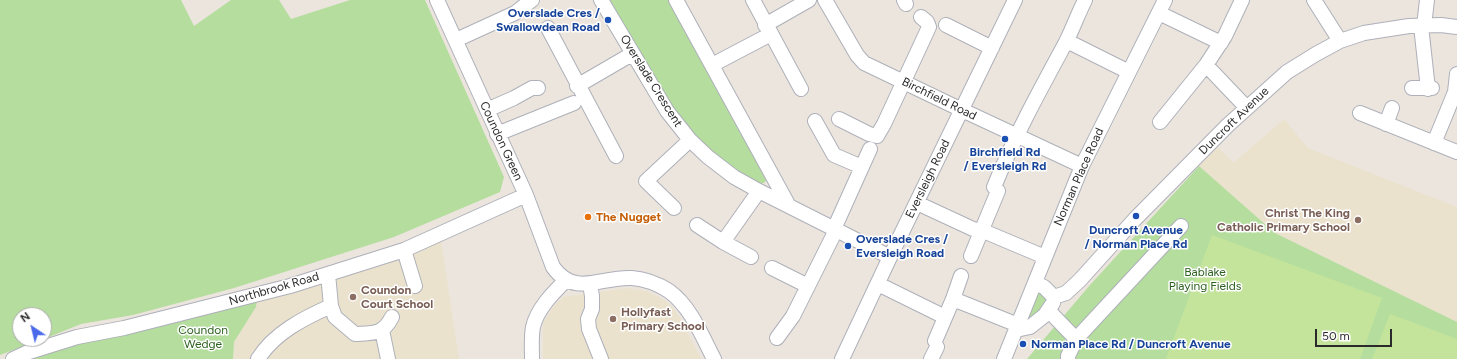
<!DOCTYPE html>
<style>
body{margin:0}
#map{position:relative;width:1457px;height:359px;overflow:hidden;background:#ebe5dd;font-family:Figtree,sans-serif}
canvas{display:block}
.north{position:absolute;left:12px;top:307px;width:40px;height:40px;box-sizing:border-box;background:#fff;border:1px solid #aaa;border-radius:50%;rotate:325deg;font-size:11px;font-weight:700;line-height:16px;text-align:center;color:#2a2a2a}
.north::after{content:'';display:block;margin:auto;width:14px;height:18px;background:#4a69eb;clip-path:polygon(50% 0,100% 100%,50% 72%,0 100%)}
.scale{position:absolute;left:1315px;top:329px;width:77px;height:18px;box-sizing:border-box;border:2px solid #2a2a2a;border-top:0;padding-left:5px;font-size:12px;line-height:14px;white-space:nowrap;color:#2a2a2a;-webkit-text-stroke:3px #fff;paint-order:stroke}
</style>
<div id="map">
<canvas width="1457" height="359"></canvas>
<div class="north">N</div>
<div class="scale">50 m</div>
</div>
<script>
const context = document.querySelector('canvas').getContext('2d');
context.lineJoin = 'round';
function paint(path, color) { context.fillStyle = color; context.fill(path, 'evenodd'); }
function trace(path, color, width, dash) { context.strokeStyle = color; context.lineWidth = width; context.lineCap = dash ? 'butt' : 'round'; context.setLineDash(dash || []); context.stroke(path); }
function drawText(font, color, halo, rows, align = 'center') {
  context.font = font + ' Figtree,sans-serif'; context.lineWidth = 3; context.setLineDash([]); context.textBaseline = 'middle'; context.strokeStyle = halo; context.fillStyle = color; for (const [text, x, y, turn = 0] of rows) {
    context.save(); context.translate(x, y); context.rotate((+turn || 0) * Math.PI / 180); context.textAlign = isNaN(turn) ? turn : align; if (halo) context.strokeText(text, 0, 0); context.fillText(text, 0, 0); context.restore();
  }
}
paint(new Path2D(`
 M1284 119 1308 148 1457 207V322L1275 233 1199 166 1218 147 1233 163Z
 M440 234 459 359H233L234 342 256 307 257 300Z
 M628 288 647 291 666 301 678 314 701 359H543V324L552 308 563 297Z`), '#ebe2ce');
paint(new Path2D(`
 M0 0H181L194 26 231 0H279L291 19 350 0H425L504 177 500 192 394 237 234 288 133 315 81 324 44 339V315H20V339H43L0 355Z
 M608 0H670L768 178 764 183 759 184 718 157 680 120Z
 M1199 166 1275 233 1457 322V359H1027L1090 285Z
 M1038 292C1044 294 1048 297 1047 304L1028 321 1027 320Z
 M257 300 256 307 234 342 233 359H29L78 343Z`), '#b4dd9e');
paint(new Path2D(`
 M1212 235 1382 298 1360 359H1166Z
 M1390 314 1457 339V359H1372Z`), '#c5e49b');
const minor = new Path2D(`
 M437 0 526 195 553 267C575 298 602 276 632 278 645 279 658 284 669 291 691 307 702 336 714 359
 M601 0 667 111 690 140 708 157 734 177 759 191 890 257
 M676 0 789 206
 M753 0 801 89
 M825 0 857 55 864 63 962 110 1082 166
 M904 0 906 4
 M1314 0 1340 41
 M1159 13 1221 43
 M765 25 809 0
 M946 25 992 48
 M1421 26 1428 89
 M1424 26 1427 0
 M548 28 616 156
 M456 40 515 13 532 0
 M1067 41 1129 72
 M712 65 771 34
 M1206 65 1225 36 1242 0
 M577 86 632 54
 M1412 88H1432
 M487 110 514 98 532 88H538
 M1360 113 1457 152
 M839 119 869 134 877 136 884 124 929 27 927 22 921 17
 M815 121 834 155 862 167
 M1160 122 1206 65 1246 107
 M1386 124 1392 108
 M497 134 574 103
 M1434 143 1455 92 1457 74
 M994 187C1014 137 1040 90 1066 42 1073 28 1078 14 1085 0
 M917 203 973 229 988 233 1045 257
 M674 208 646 181 690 140
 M697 225 723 242 759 191
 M834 229 870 149
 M723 242 751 257
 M404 250 415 286
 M971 256 998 191
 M772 268 808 286
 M328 274 331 306 335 317 355 334C373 333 383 335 392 317
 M1035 283 1044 287 1054 297
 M590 284 592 296V309L588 319 589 329 601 359
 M878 284 945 317
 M1054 297 1066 293 1080 280 1135 219 1228 125 1287 72 1316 54 1340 41 1364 33 1409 26 1441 25 1457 27
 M953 299 1018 325
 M1048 310 1076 339 1181 226
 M382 330 388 359
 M1016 330 1030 327 1045 315 1053 303
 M777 338 793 316 836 230
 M935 341 953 299 961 276
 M13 359 26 353 77 337 124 328 290 286 404 250 526 195
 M258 359C274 333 304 318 331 306
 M532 359C532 348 531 337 533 327 537 309 553 293 566 280
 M842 359 890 257 1015 0
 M931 359 937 347
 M1004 359 1082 166 1165 0
 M1068 359V356L1076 339`);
trace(minor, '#aeb0ba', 16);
trace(minor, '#fff', 14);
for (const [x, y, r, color] of [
 [608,20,4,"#1a4fb4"],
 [1005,139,4,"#1a4fb4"],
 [1136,216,4,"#1a4fb4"],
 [588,217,4,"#e8710a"],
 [1358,220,4,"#8d6e63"],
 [848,246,4,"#1a4fb4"],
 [353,297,4,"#8d6e63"],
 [613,319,4,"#8d6e63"],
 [1023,344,4,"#1a4fb4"]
]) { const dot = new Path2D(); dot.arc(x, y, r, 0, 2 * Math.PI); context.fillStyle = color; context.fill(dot); trace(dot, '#fff', 1.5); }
drawText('bold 12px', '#164399', '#fff', [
 ["Overslade Cres /",600,13,"right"],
 ["Swallowdean Road",600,27,"right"],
 ["Birchfield Rd",1005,152],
 ["/ Eversleigh Rd",1005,166],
 ["Duncroft Avenue",1136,230],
 ["/ Norman Place Rd",1136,244],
 ["Overslade Cres /",856,239,"left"],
 ["Eversleigh Road",856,253,"left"],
 ["Norman Place Rd / Duncroft Avenue",1031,344,"left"]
]);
drawText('12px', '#2a2a2a', '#fff', [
 ["Overslade Crescent",651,81,58],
 ["Birchfield Road",939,99,26],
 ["Duncroft Avenue",1234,121,-44],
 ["Coundon Green",501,141,65],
 ["Norman Place Road",1079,177,-66],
 ["Eversleigh Road",928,179,-64],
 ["Northbrook Road",274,289,-16]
]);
drawText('bold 12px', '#785e54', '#fff', [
 ["Christ The King",1350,213,"right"],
 ["Catholic Primary School",1350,227,"right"],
 ["Coundon",361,290],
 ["Court School",361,304],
 ["Hollyfast",621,312],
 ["Primary School",621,326]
], 'left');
drawText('bold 12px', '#c56008', '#fff', [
 ["The Nugget",596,217]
], 'left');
drawText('12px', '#2e6220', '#fff', [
 ["Bablake",1205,272],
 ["Playing Fields",1205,286],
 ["Coundon",203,330],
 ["Wedge",203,344]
]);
</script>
